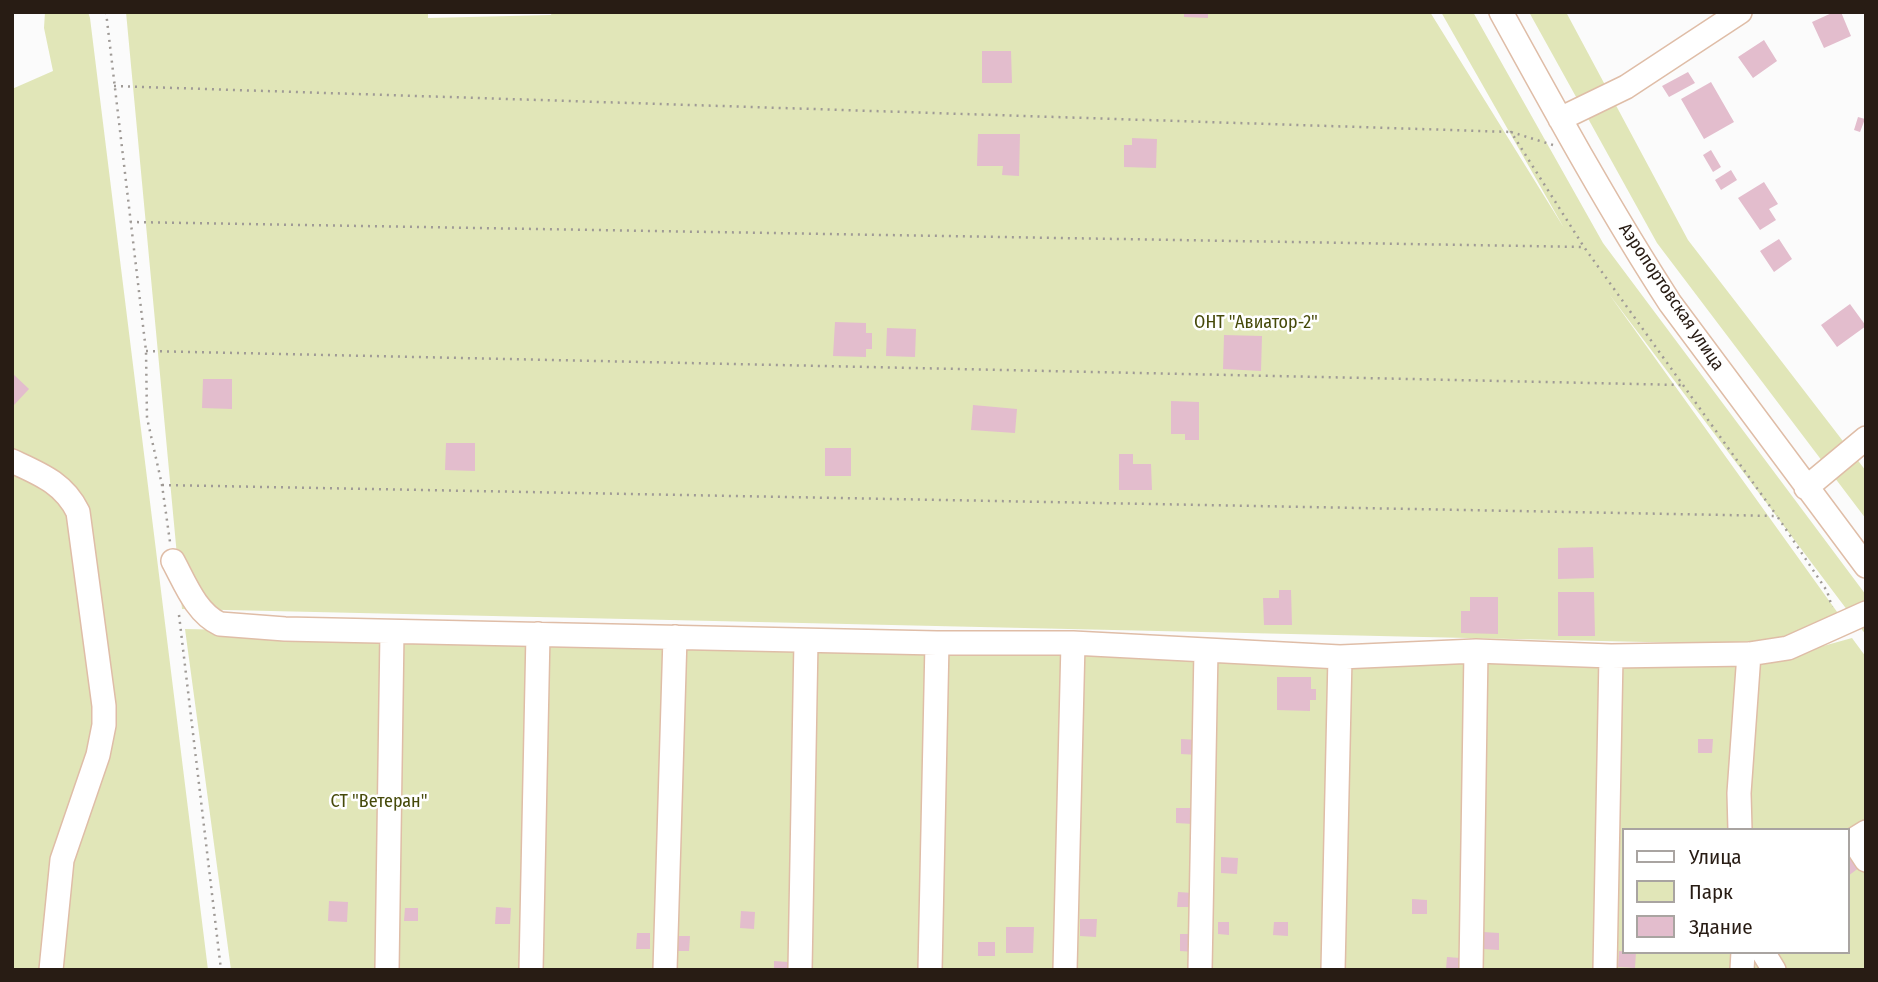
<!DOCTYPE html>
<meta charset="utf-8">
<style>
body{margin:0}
#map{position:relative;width:1878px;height:982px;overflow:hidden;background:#fbfbfb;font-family:"Fira Sans Condensed",sans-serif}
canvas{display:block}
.frame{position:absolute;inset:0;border:14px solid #281c14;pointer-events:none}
.legend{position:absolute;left:1622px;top:828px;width:228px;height:126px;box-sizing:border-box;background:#fff;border:2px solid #a9a4a1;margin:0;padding:9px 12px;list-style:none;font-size:21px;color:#281c14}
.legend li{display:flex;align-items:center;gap:14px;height:35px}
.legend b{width:35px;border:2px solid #a9a4a1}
</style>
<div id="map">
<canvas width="1878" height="982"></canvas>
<div class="frame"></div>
<ul class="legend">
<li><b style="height:9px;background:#fff"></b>Улица</li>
<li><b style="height:19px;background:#e1e6b8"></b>Парк</li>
<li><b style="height:19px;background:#e3bdcd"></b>Здание</li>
</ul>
</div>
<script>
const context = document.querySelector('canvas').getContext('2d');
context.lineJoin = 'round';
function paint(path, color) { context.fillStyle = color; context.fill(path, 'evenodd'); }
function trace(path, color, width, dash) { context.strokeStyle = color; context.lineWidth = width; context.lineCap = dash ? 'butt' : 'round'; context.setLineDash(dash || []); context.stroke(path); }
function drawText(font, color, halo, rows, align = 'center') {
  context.font = font + ' "Fira Sans Condensed",sans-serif'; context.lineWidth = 5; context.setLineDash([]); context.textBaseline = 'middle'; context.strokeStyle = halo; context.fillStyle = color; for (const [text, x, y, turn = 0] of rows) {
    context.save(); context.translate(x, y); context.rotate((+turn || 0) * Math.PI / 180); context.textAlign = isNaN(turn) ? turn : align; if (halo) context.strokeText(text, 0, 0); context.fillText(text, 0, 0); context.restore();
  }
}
paint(new Path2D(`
 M45 12H88L90 18 208 970H12V89L53 71 44 28Z
 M126 12H428V18L551 15 552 12H1430L1564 228 1441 12H1473L1603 243 1866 595V635L1609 294 1840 616 1783 641 1734 644 182 609Z
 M1529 12H1566L1688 240 1866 471V519L1657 243Z
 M185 629 1762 663 1852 638 1866 657V970H231ZM1624 830H1848V952H1624Z`), '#e1e6b8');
paint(new Path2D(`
 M1184 12H1208V18L1184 17Z
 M1834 12H1841L1851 36 1824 48 1812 22Z
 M1764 40 1777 61 1753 78 1738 57Z
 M982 51H1011L1012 83H982Z
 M1688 72 1695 83 1669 97 1662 86Z
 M1711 82 1734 122 1704 139 1681 99Z
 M1858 117 1865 119 1860 132 1854 130Z
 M978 134H1020L1019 176 1002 175 1003 166H977Z
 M1132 138 1157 139 1156 168 1124 167V145H1132Z
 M1711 150 1721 167 1713 172 1703 155Z
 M1731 170 1737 180 1721 190 1715 180Z
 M1764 182 1778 204 1769 209 1776 220 1760 230 1738 198Z
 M1779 239 1792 259 1774 272 1760 251Z
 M1850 304 1866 326 1837 347 1821 325Z
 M835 322 866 323V333H872V349H866V357L833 356Z
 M887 328 916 329 915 357 886 356Z
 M1224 335 1262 336 1261 371 1223 369Z
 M12 373 29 389 14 405 12 403Z
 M203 379H232V409L202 408Z
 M1171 401 1199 402V440H1185V434H1171Z
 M973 405 1017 409 1015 433 971 430Z
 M446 443H475V471L445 470Z
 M825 448H851V476H825Z
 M1119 454H1133V464H1151L1152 490H1119Z
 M1593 547 1594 578 1558 579V548Z
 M1279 590H1291L1292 625H1264L1263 598H1279Z
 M1558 592H1594L1595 636H1558Z
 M1470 597H1498V634L1461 633V611H1470Z
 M1277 677H1311V689H1316V700H1310V711L1277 710Z
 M1181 739 1199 740V755L1181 754Z
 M1698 739H1713L1712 753H1698Z
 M1176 808H1193V824L1176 823Z
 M1848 851 1860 867 1848 876Z
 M1221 857 1238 858 1237 874 1221 873Z
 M1178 892 1193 893V907H1177Z
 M1412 899 1427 900V914H1412Z
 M329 901 348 902 347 922 328 921Z
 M496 907 511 908 510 924H495Z
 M405 908H418V921H404Z
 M741 911 755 912 754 929 740 928Z
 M1080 919H1097L1096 937 1080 936Z
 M1218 922H1229V935L1218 934Z
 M1274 922H1288V936L1273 935Z
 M1006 927H1034L1033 953H1006Z
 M1483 932 1499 933V950L1483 949Z
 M637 933H650V949H636Z
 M1180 934H1195V952L1180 951Z
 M676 936H690L689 951H676Z
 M978 942H995V956H978Z
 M1619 951 1636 952 1635 968 1618 967Z
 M1447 957 1460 958V970L1446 969Z
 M774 961 788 962V970H774Z`), '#e3bdcd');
const minor = new Path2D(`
 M1501 12C1555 110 1609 209 1670 303L1866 566
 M1560 119 1626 87 1740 12
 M12 461C40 474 64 483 78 512L104 706V725L98 755 62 860 51 970
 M1806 488 1866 438
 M173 561C185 583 196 613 220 624L285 629 937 643H1073L1340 657 1476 651 1611 656 1749 654 1788 648 1866 613
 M1740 830 1739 793 1749 654
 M1866 832 1853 840 1866 860
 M1763 952 1774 970
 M387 970 392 632
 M531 970 538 634
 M665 970 675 637
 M800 970 806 641
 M930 970 937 643
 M1065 970 1073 643
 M1200 970 1206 650
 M1333 970 1340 657
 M1471 970 1476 651
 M1605 970 1611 656
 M1742 970 1743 952`);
trace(minor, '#dfbda7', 26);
trace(new Path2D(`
 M106 12 146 351 147 418 162 485 170 542
 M114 86 1511 132
 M1553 145 1511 132 1584 247 1777 516
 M130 222 1584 247
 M146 351 1681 385
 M162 485 1777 516 1827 591 1832 607
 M179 615 221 970`), '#9f9a96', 2.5, [2, 5]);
trace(minor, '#fff', 23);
drawText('18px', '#281c14', '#fff', [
 ["Аэропортовская улица",1671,297,56]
]);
drawText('18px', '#464a0a', '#fff', [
 ["ОНТ \"Авиатор-2\"",1256,323],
 ["СТ \"Ветеран\"",379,802]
]);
</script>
